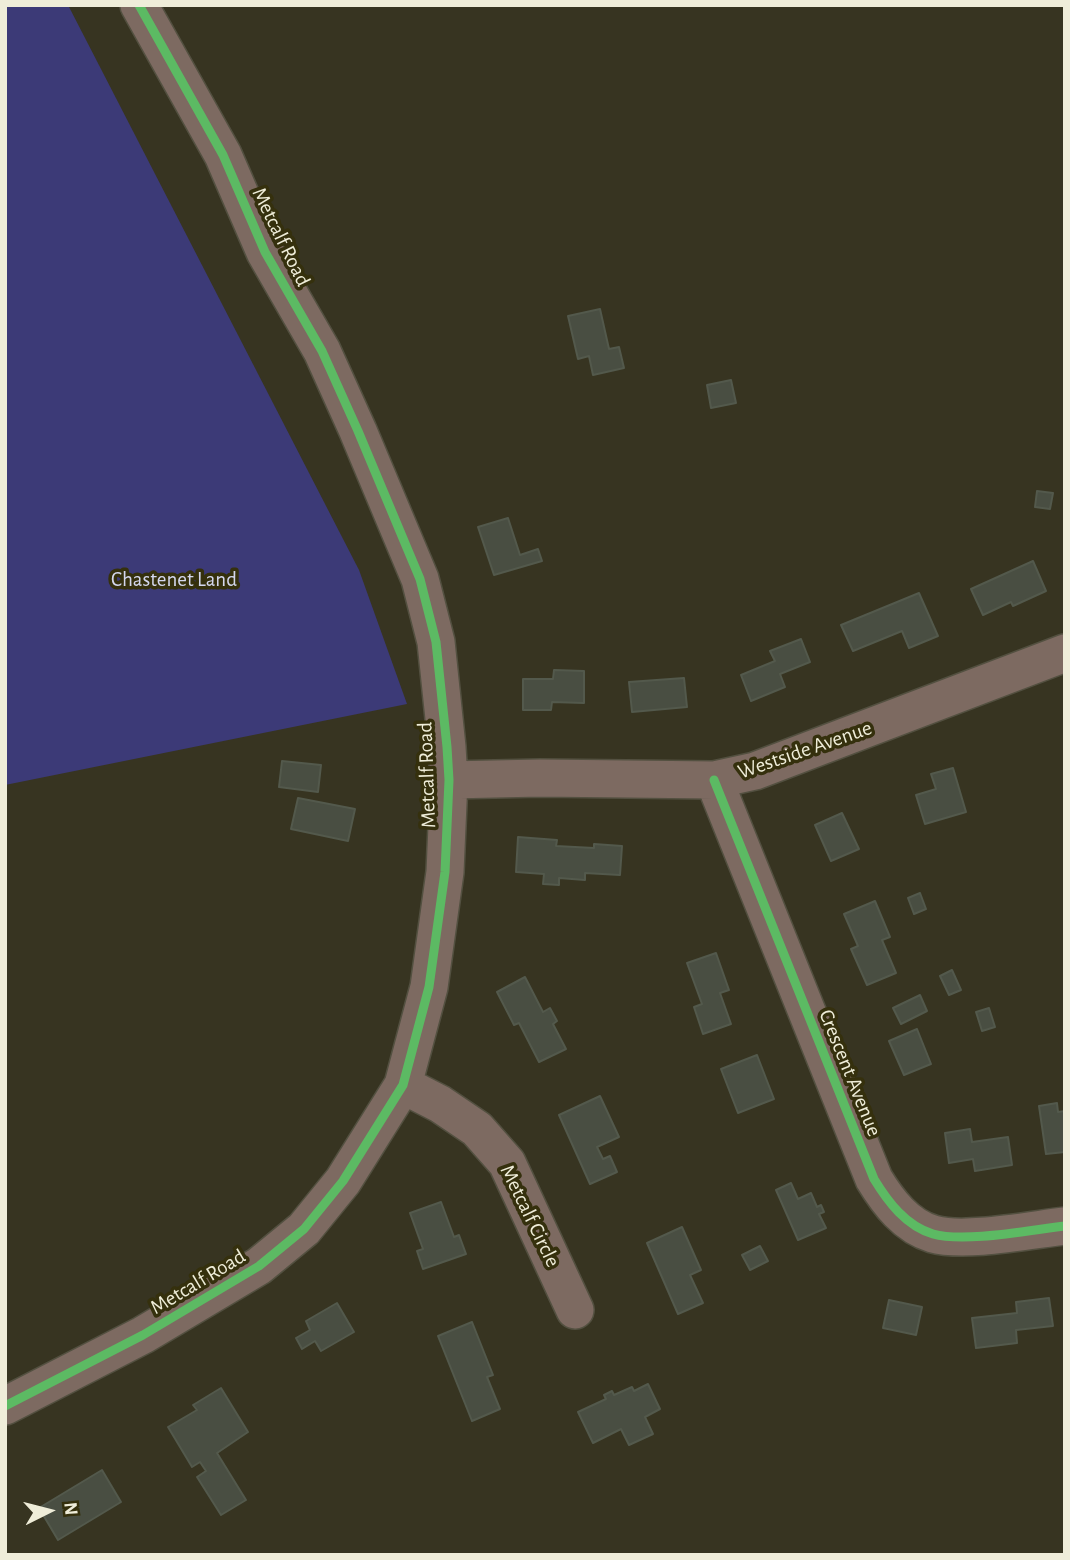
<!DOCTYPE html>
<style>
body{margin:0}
#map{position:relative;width:1070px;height:1560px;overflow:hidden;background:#373421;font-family:"Alegreya Sans",sans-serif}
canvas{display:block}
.frame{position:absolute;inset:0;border:7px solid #efedd9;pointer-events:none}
.north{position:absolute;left:14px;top:1476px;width:70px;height:70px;-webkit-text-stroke:5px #35300d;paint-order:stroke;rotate:84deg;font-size:19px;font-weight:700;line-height:28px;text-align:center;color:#efedd9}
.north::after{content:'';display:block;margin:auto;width:24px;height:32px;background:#efedd9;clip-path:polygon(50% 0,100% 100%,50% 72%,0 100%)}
</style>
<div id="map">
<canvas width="1070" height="1560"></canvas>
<div class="frame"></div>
<div class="north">N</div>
</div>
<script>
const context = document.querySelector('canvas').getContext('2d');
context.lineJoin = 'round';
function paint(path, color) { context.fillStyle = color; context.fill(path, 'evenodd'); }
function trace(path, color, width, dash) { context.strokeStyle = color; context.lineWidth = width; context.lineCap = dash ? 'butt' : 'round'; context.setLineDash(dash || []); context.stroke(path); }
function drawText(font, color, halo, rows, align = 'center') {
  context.font = font + ' "Alegreya Sans",sans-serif'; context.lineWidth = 7; context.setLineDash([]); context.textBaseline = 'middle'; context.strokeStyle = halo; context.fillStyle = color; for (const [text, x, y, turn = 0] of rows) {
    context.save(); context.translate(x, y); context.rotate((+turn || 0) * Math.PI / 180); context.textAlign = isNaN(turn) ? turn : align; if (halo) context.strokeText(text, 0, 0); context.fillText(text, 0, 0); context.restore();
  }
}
paint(new Path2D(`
 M5 5H68L359 570 407 704 5 785Z`), '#3c3a77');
const building = new Path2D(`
 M600 309 609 349 619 347 624 368 593 375 589 356 578 359 568 316Z
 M731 380 736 403 711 408 707 385Z
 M1037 491 1053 493 1050 509 1035 507Z
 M508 518 520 555 538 549 542 561 494 575 478 527Z
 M1033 561 1046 591 1013 606 1011 602 983 615 971 589Z
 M919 593 938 636 909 648 902 631 853 651 841 625Z
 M801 639 810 662 780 674 785 687 751 701 741 675 775 661 770 651Z
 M554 670 584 671V703L552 702 551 710H523V679H553Z
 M684 678 687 707 632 712 629 682Z
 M282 761 321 765 318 792 279 787Z
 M953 768 966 812 925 824 916 795 936 789 931 774Z
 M298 798 355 809 348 841 291 829Z
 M842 813 859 849 831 861 815 825Z
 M518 837 557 840 556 846 594 848V844L622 846 620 875 585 873V880L559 878V885L543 884 544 874 516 872Z
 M920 893 926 909 914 914 908 898Z
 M875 901 890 937 882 940 896 973 867 985 851 949 858 946 844 914Z
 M716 953 729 990 720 993 731 1024 703 1034 694 1007 702 1004 687 963Z
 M952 970 961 990 949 995 940 976Z
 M525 977 543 1012 550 1008 557 1021 553 1024 566 1049 539 1062 519 1023 514 1025 497 992Z
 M920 995 927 1011 901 1024 893 1008Z
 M989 1008 995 1027 982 1031 976 1012Z
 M917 1029 931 1064 904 1075 889 1041Z
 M757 1055 774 1099 738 1113 721 1069Z
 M600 1096 619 1137 597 1147 603 1159 610 1156 617 1172 590 1184 559 1115Z
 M1057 1103 1058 1112 1065 1111V1152L1046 1154 1039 1106Z
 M970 1129 972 1142 1008 1137 1012 1165 975 1171 973 1159 949 1163 945 1133Z
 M791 1183 798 1199 811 1193 817 1207 821 1205 824 1212 819 1214 826 1228 798 1240 776 1190Z
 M441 1202 454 1237 459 1235 466 1254 423 1269 417 1251 423 1249 410 1213Z
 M682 1227 701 1270 690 1275 703 1303 678 1314 647 1243Z
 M760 1246 768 1261 750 1270 742 1255Z
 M1049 1298 1053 1326 1016 1330 1017 1343 976 1348 972 1318 1017 1313 1016 1302Z
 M889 1300 922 1307 916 1335 883 1328Z
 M337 1303 354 1332 321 1351 315 1341 302 1349 296 1338 310 1330 306 1321Z
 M472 1322 493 1375 487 1377 500 1409 472 1421 438 1336Z
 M648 1384 660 1409 645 1417 653 1434 629 1445 621 1429 593 1443 578 1412 606 1399 604 1395 612 1391 614 1395 632 1387 634 1391Z
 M221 1388 248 1432 217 1453 246 1500 221 1515 197 1477 206 1471 200 1462 192 1467 168 1427 197 1410 193 1405Z
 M102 1470 121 1502 58 1540 39 1508Z`);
paint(building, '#494e42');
trace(building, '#53594c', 2);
const minor = new Path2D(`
 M449 780 540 778 714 780 755 771 1065 653
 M714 780 874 1179C888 1202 906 1226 933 1234 965 1243 1030 1230 1065 1226
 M403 1085 440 1104 477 1129 507 1163 575 1310
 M5 1406 143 1335 259 1266 304 1229 343 1181 403 1085 429 987 445 872 449 780 447 747 436 642 420 579 358 431 322 351 265 252 223 155 139 5`);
trace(minor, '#535040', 40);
trace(minor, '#7d6a61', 37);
trace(new Path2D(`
 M714 780 874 1179C888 1202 906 1226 933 1234 965 1243 1030 1230 1065 1226
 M5 1406 143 1335 259 1266 304 1229 343 1181 403 1085 429 987 445 872 449 780 447 747 436 642 420 579 358 431 322 351 265 252 223 155 139 5`), '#5cba63', 9);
drawText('21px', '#efedd9', '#35300d', [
 ["Metcalf Road",281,237,64],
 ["Westside Avenue",805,750,-19],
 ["Metcalf Road",427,775,-92],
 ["Crescent Avenue",850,1073,68],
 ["Metcalf Circle",530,1216,64],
 ["Metcalf Road",198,1282,-31]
]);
drawText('21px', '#d4d7ee', '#35300d', [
 ["Chastenet Land",174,580]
]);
</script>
